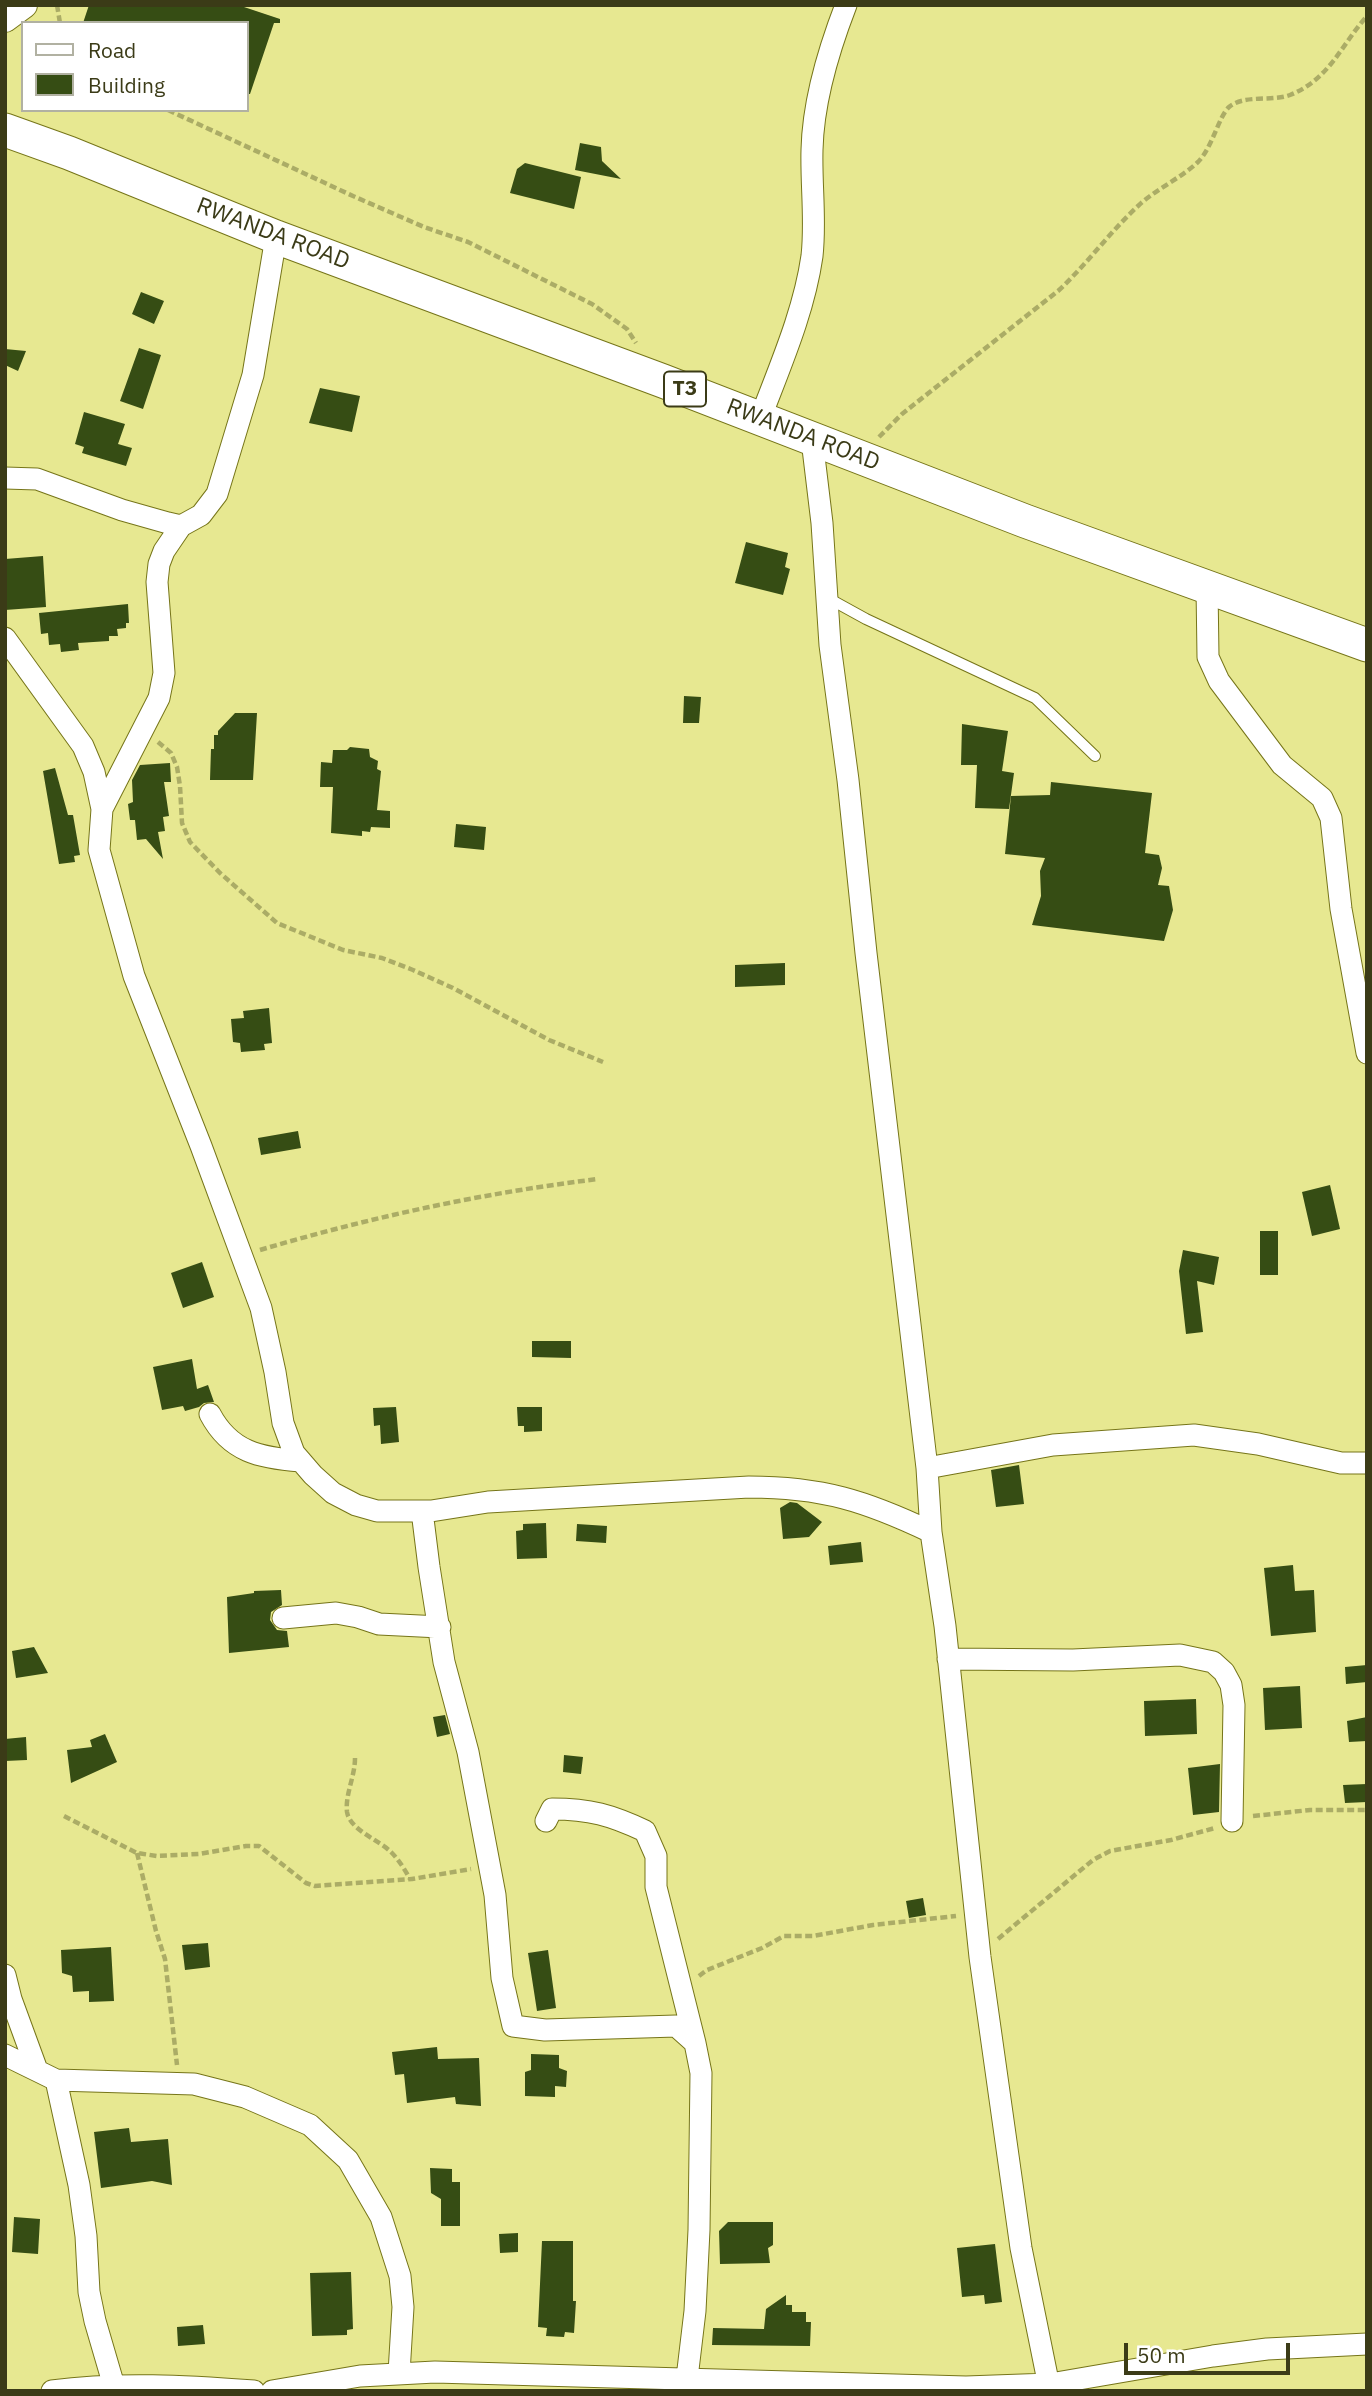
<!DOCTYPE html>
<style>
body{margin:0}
#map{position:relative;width:1372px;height:2396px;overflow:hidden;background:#e7e891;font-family:"IBM Plex Sans",sans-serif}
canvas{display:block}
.frame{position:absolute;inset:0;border:7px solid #3b3b17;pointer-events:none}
.legend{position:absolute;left:21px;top:21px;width:228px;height:91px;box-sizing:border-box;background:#fff;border:2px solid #b1b1a2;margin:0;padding:9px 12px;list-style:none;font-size:21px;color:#3b3b17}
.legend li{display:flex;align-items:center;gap:14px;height:35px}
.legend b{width:35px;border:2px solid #b1b1a2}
.scale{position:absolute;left:1124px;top:2343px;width:166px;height:32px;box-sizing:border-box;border:4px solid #3b3b17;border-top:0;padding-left:9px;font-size:21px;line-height:24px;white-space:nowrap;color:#3b3b17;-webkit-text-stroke:5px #fff;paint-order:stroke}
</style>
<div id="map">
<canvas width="1372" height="2396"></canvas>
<div class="frame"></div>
<ul class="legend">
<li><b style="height:9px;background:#fff"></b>Road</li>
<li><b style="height:19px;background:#364d14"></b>Building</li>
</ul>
<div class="scale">50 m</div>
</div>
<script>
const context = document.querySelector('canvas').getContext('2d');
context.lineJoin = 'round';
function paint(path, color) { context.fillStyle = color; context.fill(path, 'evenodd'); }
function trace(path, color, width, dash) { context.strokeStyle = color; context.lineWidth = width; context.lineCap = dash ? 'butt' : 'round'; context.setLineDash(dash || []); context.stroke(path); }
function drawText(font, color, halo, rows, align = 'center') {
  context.font = font + ' "IBM Plex Sans",sans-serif'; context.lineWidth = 7; context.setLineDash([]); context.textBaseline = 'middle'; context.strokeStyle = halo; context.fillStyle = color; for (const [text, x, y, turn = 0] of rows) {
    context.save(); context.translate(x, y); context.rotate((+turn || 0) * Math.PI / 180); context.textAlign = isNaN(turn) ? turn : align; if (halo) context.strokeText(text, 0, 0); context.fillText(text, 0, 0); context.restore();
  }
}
paint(new Path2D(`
 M89 5H238L280 19V23H274L250 94H247V23H83Z
 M580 143 601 147 602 161 621 179 575 170Z
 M525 163 581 177 574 209 510 193 517 169Z
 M141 292 164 301 154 324 132 314Z
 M139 348 161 355 143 409 120 401Z
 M5 349 26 351 18 371 5 365Z
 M320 388 360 396 352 432 309 423Z
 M84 412 125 424 118 444 132 448 126 466 82 453 84 447 75 444Z
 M746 542 788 553 785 567 790 569 783 595 735 583Z
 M43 556 46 607 5 610V559Z
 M128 604 129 623H126V628L117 629 118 636H109V641L78 643 79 650 61 652 60 644 49 645 48 633 41 634 39 613Z
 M684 696 701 697 699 723H683Z
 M235 713H257L253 780H210L211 749H214V735H218V731Z
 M962 724 1008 731 1002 771 1014 773 1009 809 975 808 977 765H961Z
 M350 747 369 749 370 757 378 761 377 769 381 771 377 810 390 811V828L371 827 370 832 362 831V836L331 833 333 787H320L321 762 332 763 333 750H347Z
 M170 763 171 782H164L169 816 163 817 165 831 158 832 163 859 146 839 137 840 135 820H130L128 804 133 802 132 780 140 765Z
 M55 768 68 815H73L80 855 74 856 75 862 59 864 43 771Z
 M1051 782 1152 793 1145 853 1159 855 1162 868 1158 885 1169 886 1173 910 1164 941 1032 925 1041 896 1040 871 1045 858 1005 854 1011 796 1050 795Z
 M456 824 486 827 484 850 454 847Z
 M785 963V985L735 987V965Z
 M269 1008 272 1043 264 1044 265 1050 241 1052 240 1043 233 1042 231 1019 244 1018 243 1011Z
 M298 1131 301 1148 261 1155 258 1138Z
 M1330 1185 1340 1229 1312 1236 1302 1192Z
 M1260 1231H1278V1275H1260Z
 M1183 1250 1219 1257 1214 1285 1197 1281 1203 1332 1186 1334 1179 1271Z
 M202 1262 214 1297 183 1308 171 1273Z
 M532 1341H571V1358L532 1357Z
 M192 1359 197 1389 208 1385 214 1402 204 1403 199 1407 185 1411 183 1406 162 1410 153 1367Z
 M396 1407 399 1442 381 1444 380 1425 374 1426 373 1408Z
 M517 1407H542V1431L524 1432V1426H518Z
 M1019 1465 1024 1504 996 1507 991 1470Z
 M790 1502 797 1503 822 1522 809 1537 783 1539 780 1508Z
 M546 1523 547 1558 517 1559 516 1531 523 1530V1524Z
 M577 1524 607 1526 606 1543 576 1541Z
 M861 1542 863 1562 830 1565 828 1546Z
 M1293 1565 1295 1591 1314 1590 1316 1632 1271 1636 1264 1568Z
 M281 1590 282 1605 271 1612 270 1620 277 1630 287 1631 289 1647 229 1653 227 1597 254 1593V1591Z
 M34 1647 48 1673 16 1678 12 1651Z
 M1367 1665V1682L1346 1684 1345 1667Z
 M1300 1686 1302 1728 1265 1730 1263 1688Z
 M1196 1699 1197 1734 1145 1736 1144 1701Z
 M445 1715 450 1734 437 1737 433 1717Z
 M1367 1717V1741L1349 1742 1347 1721Z
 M105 1734 117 1762 71 1783 67 1750 92 1747 90 1740Z
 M26 1737 27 1760 5 1761V1739Z
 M564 1755 583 1757 581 1774 563 1772Z
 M1220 1764 1219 1812 1193 1815 1188 1768Z
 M1367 1784V1802L1345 1803 1343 1785Z
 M923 1898 926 1915 909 1918 906 1901Z
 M208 1943 210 1967 185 1970 182 1945Z
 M111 1947 114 2001 89 2002V1991L73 1992 72 1976 62 1973 61 1950Z
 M548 1950 556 2008 537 2011 528 1953Z
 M437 2047 438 2059 479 2058 481 2106 456 2104 455 2097 407 2103 404 2074 395 2075 392 2052Z
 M531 2054 559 2055V2068L567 2071 566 2087 555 2086V2097L525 2096V2072L531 2070Z
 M129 2128 131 2142 168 2139 172 2185 152 2181 101 2188 94 2132Z
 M430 2168 452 2169V2182H460V2226H441V2199L431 2193Z
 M14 2217 40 2219 38 2254 12 2252Z
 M728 2222H773V2245L768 2248 770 2263 720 2264 719 2231Z
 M518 2233V2252L500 2253 499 2234Z
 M542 2241H573V2301H576L574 2333 565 2332 564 2337 546 2336 547 2328 538 2327Z
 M995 2244 1002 2302 985 2304 984 2295 962 2297 957 2248Z
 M351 2272 353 2329 347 2330V2335L312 2336 310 2273Z
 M786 2295V2305H792V2312H806V2322H811L810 2346 712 2345 713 2328 764 2329 766 2309Z
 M203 2325 205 2344 178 2346 177 2327Z`), '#364d14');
const service = new Path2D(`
 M826 597 866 619 1035 698 1095 756`);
const minor = new Path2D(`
 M760 419C780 366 804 312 812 256 816 221 811 185 812 150 813 102 829 49 846 5
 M812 440 822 523 830 645 848 780 866 953 927 1468 931 1532 945 1626 980 1957 1021 2248 1050 2391
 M5 478 37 479 122 510 168 523 181 526 201 515 217 494 253 375 276 237
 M181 526 164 551 159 564 157 582 164 673 159 698 102 809 99 850 134 976 201 1146 261 1308 275 1372 283 1423 294 1453 313 1475 333 1493 356 1505 377 1511H431L488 1502 749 1487C822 1487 866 1501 931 1532
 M1207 587 1208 657 1219 681 1282 765 1322 798 1331 818 1341 909 1367 1053
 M5 638 83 746 94 772 102 809
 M210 1414C230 1452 260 1458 301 1461
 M927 1468 1053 1445 1194 1435 1258 1444 1341 1463H1367
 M422 1511 429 1567 444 1662 468 1752 495 1895 502 1978 513 2026 545 2030 676 2026 695 2043 701 2073 699 2230 695 2311 687 2378
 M283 1618 336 1613 358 1617 379 1624 440 1627
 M948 1659 1073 1660 1180 1655 1213 1662 1224 1672 1231 1685 1234 1705 1232 1821
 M546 1821 552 1809C590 1809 611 1815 645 1831L656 1856V1887L695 2043
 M5 1975 11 1999 37 2070
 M5 2055 56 2080 194 2084 245 2097 310 2125 348 2160 381 2217 400 2276 403 2307 399 2373
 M56 2080 79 2185 86 2236 89 2292 95 2321 114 2386
 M52 2391C119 2382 186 2386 254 2391
 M272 2391 360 2376 435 2372 966 2387 1050 2384 1213 2356 1267 2349 1367 2344`);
const tertiary = new Path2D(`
 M5 19 24 5`);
const trunk = new Path2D(`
 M5 130 69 153 276 237 663 381 1025 521 1367 645`);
trace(service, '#767519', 12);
trace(minor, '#767519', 23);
trace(tertiary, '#767519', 28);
trace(trunk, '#767519', 35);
trace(new Path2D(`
 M57 5 60 23
 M168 110 353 196 424 227 468 242 592 304 627 329 636 343
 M879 437 902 414 1058 291C1087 264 1109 233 1138 206 1156 189 1181 178 1198 162 1212 148 1219 116 1229 107 1244 94 1272 102 1290 95 1330 79 1341 45 1367 16
 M158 742 171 753 177 767 180 786 182 823 190 842 220 873 277 923 343 950 382 958 413 970 453 988 549 1040 603 1062
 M260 1250C371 1217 483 1193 598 1179
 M355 1758C355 1777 345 1794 347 1812 350 1830 379 1840 391 1852 399 1860 405 1870 410 1879
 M64 1816 137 1853 157 1856 199 1854 246 1846H259L306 1883 315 1886 412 1879 471 1869
 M1253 1816 1310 1810H1367
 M137 1853 156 1931 165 1959 177 2065
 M998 1939 1070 1879 1093 1860 1110 1851 1171 1840 1215 1828
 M699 1976 707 1970 762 1948 784 1936H813L873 1925 956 1916`), '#abac66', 4.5, [7, 3.5]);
trace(service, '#fff', 10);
trace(minor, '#fff', 21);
trace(tertiary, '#fff', 26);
trace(trunk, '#fff', 33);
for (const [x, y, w] of [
 [685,389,42]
]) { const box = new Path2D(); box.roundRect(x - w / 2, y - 17.5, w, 35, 5); context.fillStyle = '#fff'; context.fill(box); trace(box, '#3b3b17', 2); }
drawText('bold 21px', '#3b3b17', null, [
 ["T3",685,389]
]);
drawText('23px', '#3b3b17', '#fff', [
 ["RWANDA ROAD",273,234,21],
 ["RWANDA ROAD",803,435,21]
]);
</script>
